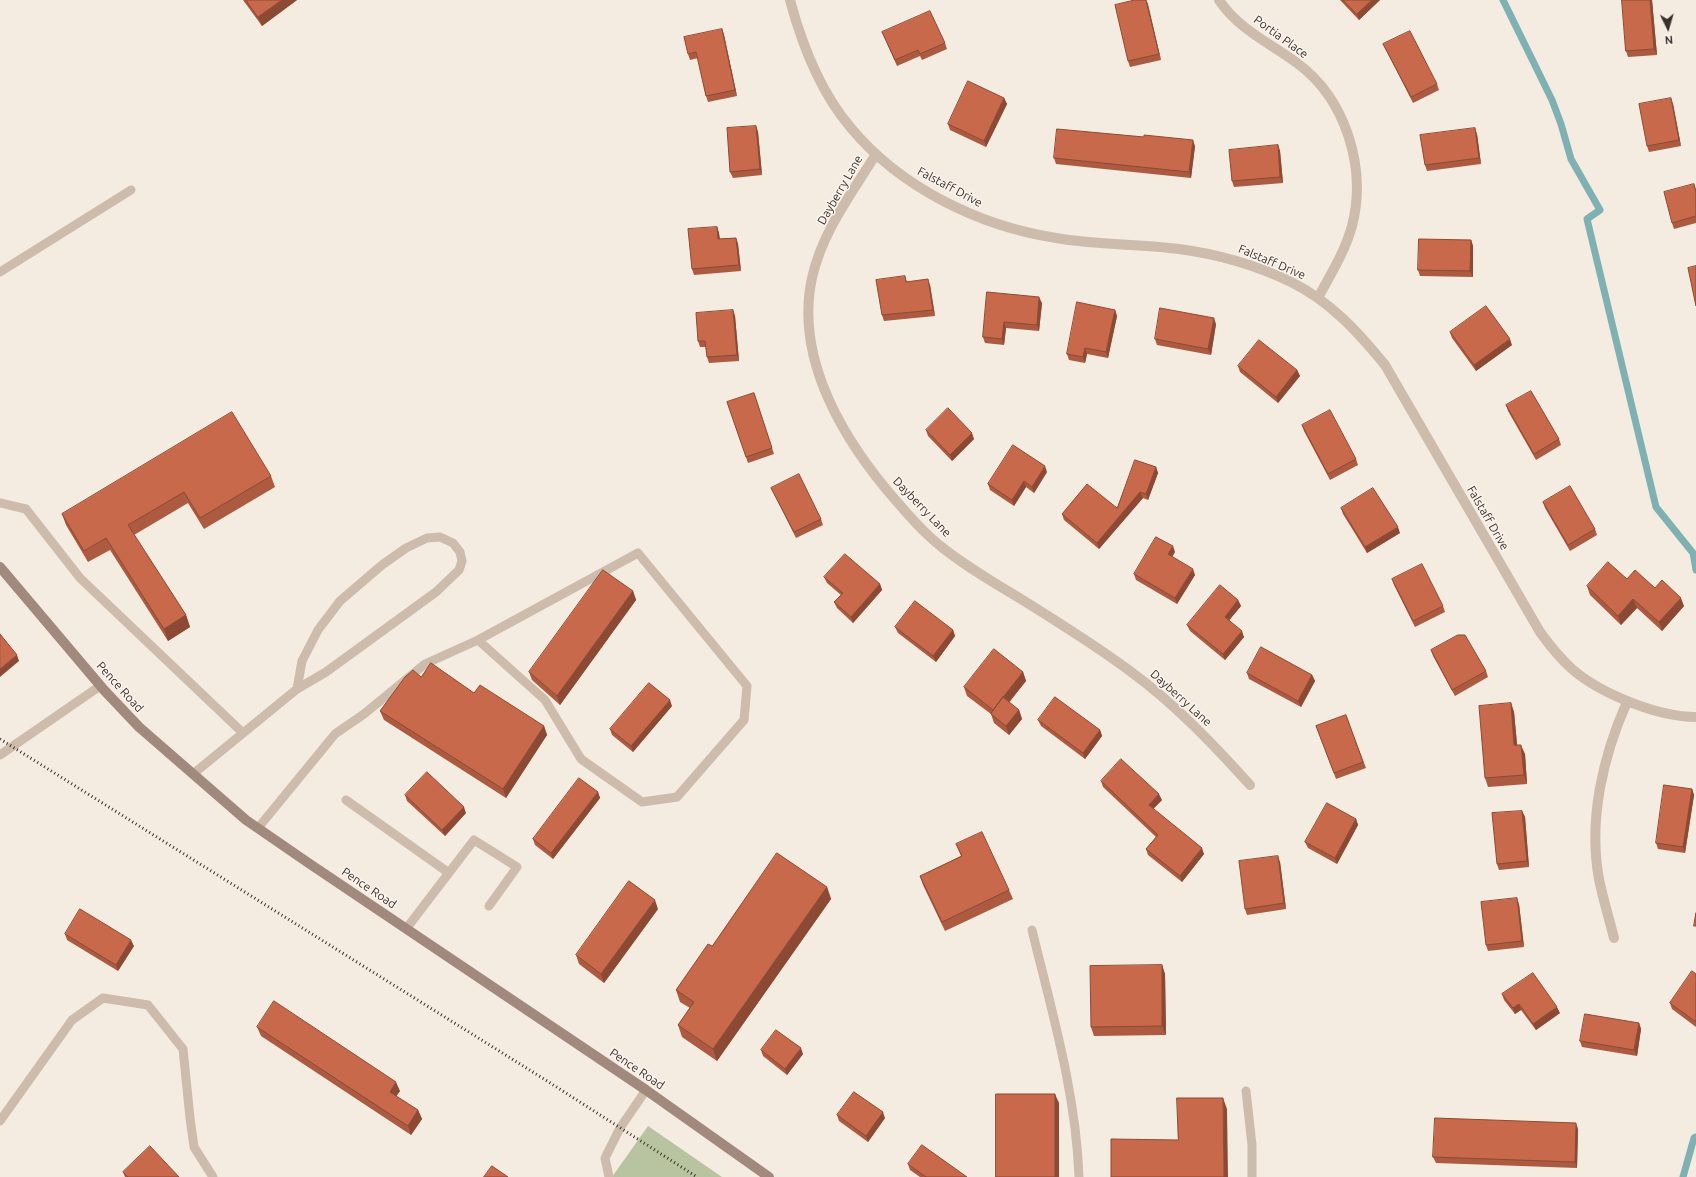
<!DOCTYPE html>
<style>
body{margin:0}
#map{position:relative;width:1696px;height:1177px;overflow:hidden;background:#f4ebe1;font-family:Ubuntu,sans-serif}
canvas{display:block}
.north{position:absolute;left:1648px;top:8px;width:40px;height:40px;-webkit-text-stroke:3px #fbf5ee;paint-order:stroke;rotate:175deg;font-size:11px;font-weight:700;line-height:16px;text-align:center;color:#3b302b}
.north::after{content:'';display:block;margin:auto;width:14px;height:18px;background:#3b302b;clip-path:polygon(50% 0,100% 100%,50% 72%,0 100%)}
</style>
<div id="map">
<canvas width="1696" height="1177"></canvas>
<div class="north">N</div>
</div>
<script>
const context = document.querySelector('canvas').getContext('2d');
context.lineJoin = 'round';
function paint(path, color) { context.fillStyle = color; context.fill(path, 'evenodd'); }
function trace(path, color, width, dash) { context.strokeStyle = color; context.lineWidth = width; context.lineCap = dash ? 'butt' : 'round'; context.setLineDash(dash || []); context.stroke(path); }
function drawText(font, color, halo, rows, align = 'center') {
  context.font = font + ' Ubuntu,sans-serif'; context.lineWidth = 3; context.setLineDash([]); context.textBaseline = 'middle'; context.strokeStyle = halo; context.fillStyle = color; for (const [text, x, y, turn = 0] of rows) {
    context.save(); context.translate(x, y); context.rotate((+turn || 0) * Math.PI / 180); context.textAlign = isNaN(turn) ? turn : align; if (halo) context.strokeText(text, 0, 0); context.fillText(text, 0, 0); context.restore();
  }
}
paint(new Path2D(`
 M648 1126 722 1177H612Z`), '#b8c4a0');
trace(new Path2D(`
 M1503 0 1552 100 1561 124 1571 159 1600 210 1587 219 1656 507 1693 553 1696 570
 M1683 1177 1694 1138 1696 1137`), '#7fb0b2', 7);
trace(new Path2D(`
 M0 272 131 190
 M0 503 26 509 80 578 243 733
 M0 755 100 686
 M193 774 297 689 326 672 436 592 459 570 462 561 460 552 453 543 440 537 427 538 406 548 382 565 340 601 318 630 302 661 297 689
 M346 800 449 873
 M258 828 335 734 364 714 425 664 478 640 638 553 747 686 744 720 677 797 642 802 581 759 545 700 478 640
 M406 929 474 840 517 867 489 906
 M1032 930C1052 1012 1076 1093 1079 1177
 M1246 1091 1252 1145V1177
 M0 1121 72 1020 103 998 148 1005 183 1049 190 1118 194 1147 213 1177
 M609 1177 605 1158 620 1128 646 1090`), '#cdbbac', 9);
trace(new Path2D(`
 M790 0C802 45 821 93 851 128 901 188 979 226 1056 238 1096 245 1138 244 1179 249 1217 254 1256 265 1291 282 1330 301 1358 332 1385 365L1540 632C1550 646 1560 658 1572 669 1601 694 1658 717 1696 717
 M1219 0C1238 29 1270 43 1297 63 1346 99 1367 168 1352 226 1345 252 1330 275 1318 298
 M876 154C852 193 822 232 812 278 794 361 846 444 898 503 912 519 926 535 943 548 967 567 994 583 1021 599 1058 622 1095 645 1130 671 1175 704 1213 744 1250 785
 M1614 938C1609 918 1603 899 1599 879 1588 820 1603 756 1627 702`), '#cdbbac', 10);
trace(new Path2D(`
 M0 567 104 690 139 727 246 820 307 862 646 1090 769 1177`), '#a18a7d', 10);
trace(new Path2D(`
 M0 739 544 1079 697 1177`), '#3b302b', 3, [1, 3]);
paint(new Path2D(`
 M243 0H297L262 26Z
 M1135 0H1146L1161 60 1130 67 1128 61Z
 M1340 0H1380L1359 20Z
 M1622 0H1652L1657 55 1628 57 1626 51Z
 M722 29 724 35 737 96 708 102 706 96 698 58 690 60 688 54Z
 M882 32 945 43 947 49 922 60 920 56 897 66Z
 M1383 44 1437 84 1439 90 1413 103 1386 50Z
 M1004 98 1007 104 986 147 950 130 948 124Z
 M1673 104 1681 146 1649 152 1647 146Z
 M756 126 758 132 762 175 733 178 730 172Z
 M1477 134 1481 164 1427 171 1425 165Z
 M1278 145 1280 151 1283 183 1234 187 1232 181Z
 M1195 146 1191 178 1056 164 1054 158Z
 M1694 184 1696 190V223L1674 229 1672 223Z
 M717 227 719 233 720 239 736 238 738 244 741 271 694 275 692 269Z
 M1471 240 1473 246V277L1420 276 1418 270Z
 M905 276 907 282 930 285 935 316 884 321 882 315Z
 M987 292 1042 303 1039 331 1006 328 1004 345 985 343 983 337Z
 M733 310 735 316 739 361 709 363 707 357 706 347H700L698 341Z
 M1115 310 1117 316 1108 358 1087 354 1085 363 1069 360 1067 354Z
 M1216 324 1211 355 1157 345 1155 339Z
 M1450 332 1512 345 1476 371 1452 338Z
 M1238 366 1297 370 1300 376 1278 403 1240 372Z
 M754 393 774 454 748 463 727 402Z
 M1506 405 1559 439 1561 445 1536 460 1508 411Z
 M1302 425 1356 459 1358 465 1330 480 1304 431Z
 M926 430 974 439 952 461 928 436Z
 M1156 467 1158 473 1148 500 1143 498 1099 549 1064 520 1062 514 1117 508Z
 M1047 472 1034 493 1026 487 1014 506 990 490 988 484Z
 M271 476 275 487 204 529 188 503 134 535 186 615 190 627 168 641 110 550 88 562 66 525 62 514Z
 M771 488 821 519 823 525 796 538Z
 M1543 502 1595 529 1597 535 1570 551 1545 508Z
 M1341 508 1400 533 1367 553 1343 514Z
 M1175 552 1172 557 1195 575 1177 604 1136 580 1134 574Z
 M824 577 880 584 882 590 853 623 837 608 834 602 841 595 827 583Z
 M1392 579 1443 606 1445 612 1415 627 1394 585Z
 M1627 579 1655 588 1684 606 1662 631 1637 608 1621 625 1590 595 1587 586Z
 M633 591 636 600 560 705 532 680 529 672Z
 M1238 600 1241 606 1229 620 1244 637 1225 660 1190 631 1187 625Z
 M895 627 953 630 955 636 936 662 898 633Z
 M1431 650 1486 671 1488 677 1455 696 1433 656Z
 M1023 672 1026 681 1009 702 1019 710 1022 719 1009 735 994 723 991 714 967 696 964 687Z
 M1247 673 1312 675 1315 681 1301 707 1249 679Z
 M421 677 474 693 544 726 547 735 506 798 384 720 380 711Z
 M1511 703 1514 712 1517 745 1525 754 1527 784 1488 787 1485 778Z
 M672 706 633 752 612 735 610 729Z
 M1346 715 1366 768 1336 779 1316 726Z
 M1038 720 1100 730 1102 736 1085 759 1041 726Z
 M1101 781 1162 800 1153 809 1204 854 1182 882 1148 855 1146 849 1156 837 1103 787Z
 M1692 789 1694 795 1685 853 1658 849 1656 843Z
 M598 792 600 798 553 859 535 845 533 839Z
 M405 795 466 813 445 836 407 801Z
 M1522 811 1525 817 1529 867 1499 870 1497 864Z
 M1356 819 1358 825 1337 864 1308 848 1305 842Z
 M956 844 1009 890 1013 899 945 931 923 885 920 876 961 856Z
 M1280 862 1286 909 1247 915 1245 909Z
 M827 887 831 899 717 1061 682 1037 678 1025 690 1008 680 1002 676 990 712 946Z
 M1519 904 1524 947 1488 951 1486 945Z
 M658 909 604 983 579 964 576 955Z
 M65 934 134 946 118 971 67 940Z
 M1162 965 1165 974 1166 1035 1094 1036 1091 1027Z
 M1696 974V1027L1672 1009 1670 1003Z
 M1502 994 1560 1013 1536 1030 1521 1010 1515 1014 1504 1000Z
 M1639 1023 1641 1029 1637 1056 1582 1047 1580 1041Z
 M257 1027 400 1091 396 1096 418 1110 422 1119 411 1135 261 1036Z
 M761 1050 803 1054 787 1075 763 1056Z
 M837 1115 885 1118 868 1142 839 1121Z
 M1578 1129 1577 1168 1436 1163 1433 1157Z
 M908 1164 967 1177H920L910 1170Z
 M123 1172 179 1177H125Z`), '#ac5a40');
paint(new Path2D(`
 M282 0H297L262 26 258 17Z
 M1146 0 1148 4 1161 60 1159 54Z
 M1372 0H1380L1359 20 1357 14Z
 M1650 0H1652L1657 55 1654 49Z
 M722 29 724 35 737 96 735 90Z
 M1004 98 1007 104 986 147 984 141Z
 M1671 98 1673 104 1681 146 1679 140Z
 M756 126 758 132 762 175 760 169Z
 M1475 128 1477 134 1481 164 1479 158Z
 M1193 140 1195 146 1191 178 1189 172Z
 M1278 145 1280 151 1283 183 1280 177Z
 M717 227 719 233 720 245 718 239Z
 M736 238 738 244 741 271 739 265Z
 M1471 240 1473 246V277L1470 271Z
 M928 279 930 285 935 316 933 310Z
 M1039 297 1042 303 1039 331 1037 325Z
 M733 310 735 316 739 361 737 355Z
 M1115 310 1117 316 1108 358 1106 352Z
 M1214 318 1216 324 1211 355 1208 349Z
 M1004 322 1006 328 1004 345 1002 339Z
 M1510 339 1512 345 1476 371 1474 365Z
 M1085 348 1087 354 1085 363 1083 357Z
 M1297 370 1300 376 1278 403 1276 397Z
 M972 433 974 439 952 461 950 455Z
 M1045 466 1047 472 1034 493 1032 487Z
 M1156 467 1158 473 1148 500 1146 494Z
 M1024 481 1026 487 1014 506 1012 500Z
 M1140 492 1143 498 1099 549 1097 543Z
 M1398 527 1400 533 1367 553 1365 547Z
 M1173 546 1175 552 1170 560 1168 554Z
 M1193 569 1195 575 1177 604 1175 598Z
 M880 584 882 590 853 623 851 617Z
 M633 591 636 600 560 705 557 696Z
 M1681 598 1684 606 1662 631 1659 622Z
 M1633 599 1637 608 1621 625 1618 616Z
 M1238 600 1241 606 1227 623 1225 617Z
 M186 615 190 627 168 641 164 629Z
 M953 630 955 636 936 662 933 656Z
 M1242 631 1244 637 1225 660 1223 654Z
 M17 655 19 661 0 677V669Z
 M1023 672 1026 681 996 719 993 710Z
 M1312 675 1315 681 1301 707 1298 701Z
 M670 700 672 706 633 752 631 746Z
 M1511 703 1514 712 1518 754 1514 745Z
 M1019 710 1022 719 1009 735 1006 726Z
 M544 726 547 735 506 798 503 789Z
 M1100 730 1102 736 1085 759 1083 753Z
 M1521 745 1525 754 1527 784 1524 775Z
 M1692 789 1694 795 1685 853 1683 847Z
 M598 792 600 798 553 859 551 853Z
 M1159 794 1162 800 1151 811 1149 805Z
 M464 807 466 813 445 836 442 830Z
 M1522 811 1525 817 1529 867 1527 861Z
 M1356 819 1358 825 1337 864 1335 858Z
 M1202 848 1204 854 1182 882 1180 876Z
 M1278 856 1280 862 1286 909 1284 903Z
 M827 887 831 899 717 1061 713 1049Z
 M1517 898 1519 904 1524 947 1522 941Z
 M655 900 658 909 604 983 601 974Z
 M131 940 134 946 118 971 116 965Z
 M1162 965 1165 974 1166 1035 1162 1026Z
 M1519 1004 1521 1010 1515 1014 1513 1008Z
 M1557 1007 1560 1013 1536 1030 1533 1024Z
 M1639 1023 1641 1029 1637 1056 1634 1050Z
 M801 1048 803 1054 787 1075 785 1069Z
 M396 1082 400 1091 393 1101 390 1092Z
 M1055 1094 1059 1103V1177H1055Z
 M1223 1098 1227 1109 1228 1177H1224Z
 M418 1110 422 1119 411 1135 408 1126Z
 M883 1112 885 1118 868 1142 866 1136Z
 M1576 1123 1578 1129 1577 1168 1575 1162Z`), '#8c4a34');
const building = new Path2D(`
 M246 0H282L258 17Z
 M1135 0H1146L1159 54 1128 61 1115 5Z
 M1343 0H1372L1357 14Z
 M1622 0H1650L1654 49 1626 51Z
 M930 11 945 43 920 54 918 50 895 60 882 32Z
 M722 29 735 90 706 96 696 52 688 54 684 37Z
 M1410 31 1437 84 1411 97 1383 44Z
 M968 81 1004 98 984 141 948 124Z
 M1671 98 1679 140 1647 146 1639 104Z
 M756 126 760 169 730 172 727 128Z
 M1475 128 1479 158 1425 165 1420 135Z
 M1057 129 1144 137V135L1193 140 1189 172 1054 158Z
 M1278 145 1280 177 1232 181 1229 150Z
 M1694 184 1696 192V216L1672 223 1664 192Z
 M717 227 718 239 736 238 739 265 692 269 688 229Z
 M1419 239 1471 240 1470 271 1418 270Z
 M1696 266V306L1688 268Z
 M905 276 906 282 928 279 933 310 882 315 876 280Z
 M987 292 1039 297 1037 325 1004 322 1002 339 983 337Z
 M1077 302 1115 310 1106 352 1085 348 1083 357 1067 354Z
 M1486 306 1510 339 1474 365 1450 332Z
 M1160 308 1214 318 1208 349 1155 339Z
 M733 310 737 355 707 357 705 341H698L696 313Z
 M1259 340 1297 370 1276 397 1238 366Z
 M1531 391 1559 439 1534 454 1506 405Z
 M754 393 772 448 746 457 727 402Z
 M948 408 972 433 950 455 926 430Z
 M1330 410 1356 459 1328 474 1302 425Z
 M232 412 271 476 200 518 184 492 128 525 186 615 164 629 106 538 84 551 62 514Z
 M1013 445 1045 466 1032 487 1024 481 1012 500 988 484Z
 M1135 460 1156 467 1146 494 1140 492 1097 543 1062 514 1087 484 1117 508Z
 M799 474 821 519 794 532 771 488Z
 M1570 486 1595 529 1568 545 1543 502Z
 M1373 488 1398 527 1365 547 1341 508Z
 M1156 537 1173 546 1168 554 1193 569 1175 598 1134 574Z
 M845 554 880 584 851 617 834 602 843 593 824 577Z
 M1608 562 1627 579 1635 570 1655 588 1662 580 1681 598 1659 622 1633 599 1618 616 1587 586Z
 M1422 564 1443 606 1413 621 1392 579Z
 M603 570 633 591 557 696 529 672Z
 M1220 585 1238 600 1225 617 1242 631 1223 654 1187 625Z
 M915 601 953 630 933 656 895 627Z
 M0 634 17 655 0 669Z
 M1458 635H1465L1486 671 1452 690 1431 650Z
 M1261 647 1312 675 1298 701 1247 673Z
 M994 649 1023 672 993 710 964 687Z
 M431 663 474 693 480 685 544 726 503 789 380 711 405 677 413 670 421 677Z
 M649 683 670 700 631 746 610 729Z
 M1003 697 1019 710 1006 726 991 714Z
 M1055 697 1100 730 1083 753 1038 720Z
 M1511 703 1514 745H1521L1524 775 1485 778 1479 706Z
 M1346 715 1363 762 1334 773 1316 726Z
 M1121 759 1159 794 1149 805 1202 848 1180 876 1146 849 1158 835 1101 781Z
 M427 772 464 807 442 830 405 795Z
 M579 778 598 792 551 853 533 839Z
 M1664 785 1692 789 1683 847 1656 843Z
 M1327 803 1356 819 1335 858 1305 842Z
 M1522 811 1527 861 1497 864 1492 813Z
 M982 832 1009 890 942 922 920 876 962 856 956 844Z
 M777 853 827 887 713 1049 678 1025 694 1002 676 990 708 944 712 946Z
 M1278 856 1284 903 1245 909 1239 861Z
 M629 881 655 900 601 974 576 955Z
 M1517 898 1522 941 1486 945 1481 902Z
 M80 909 131 940 116 965 65 934Z
 M1696 913V926H1694Z
 M1162 965V1026L1091 1027 1090 966Z
 M1692 971 1696 974V1022L1670 1003Z
 M1533 973 1557 1007 1533 1024 1519 1004 1513 1008 1502 994Z
 M274 1001 396 1082 390 1092 418 1110 408 1126 257 1027Z
 M1585 1014 1639 1023 1634 1050 1580 1041Z
 M776 1030 801 1048 785 1069 761 1050Z
 M854 1092 883 1112 866 1136 837 1115Z
 M996 1094H1055V1177H996Z
 M1177 1098H1223L1224 1177H1111V1139L1178 1140Z
 M1435 1118 1576 1123 1575 1162 1433 1157Z
 M922 1145 967 1177H926L908 1164Z
 M150 1146 179 1177H128L123 1172Z
 M492 1166 508 1177H484Z`);
paint(building, '#c8694b');
trace(building, '#8c4a34', 1);
drawText('12px', '#3b302b', '#fbf5ee', [
 ["Portia Place",1281,37,36],
 ["Falstaff Drive",950,187,28],
 ["Dayberry Lane",840,190,-60],
 ["Falstaff Drive",1272,262,23],
 ["Dayberry Lane",922,507,46],
 ["Falstaff Drive",1488,518,60],
 ["Pence Road",120,687,48],
 ["Dayberry Lane",1181,698,42],
 ["Pence Road",369,888,34],
 ["Pence Road",637,1069,34]
]);
</script>
